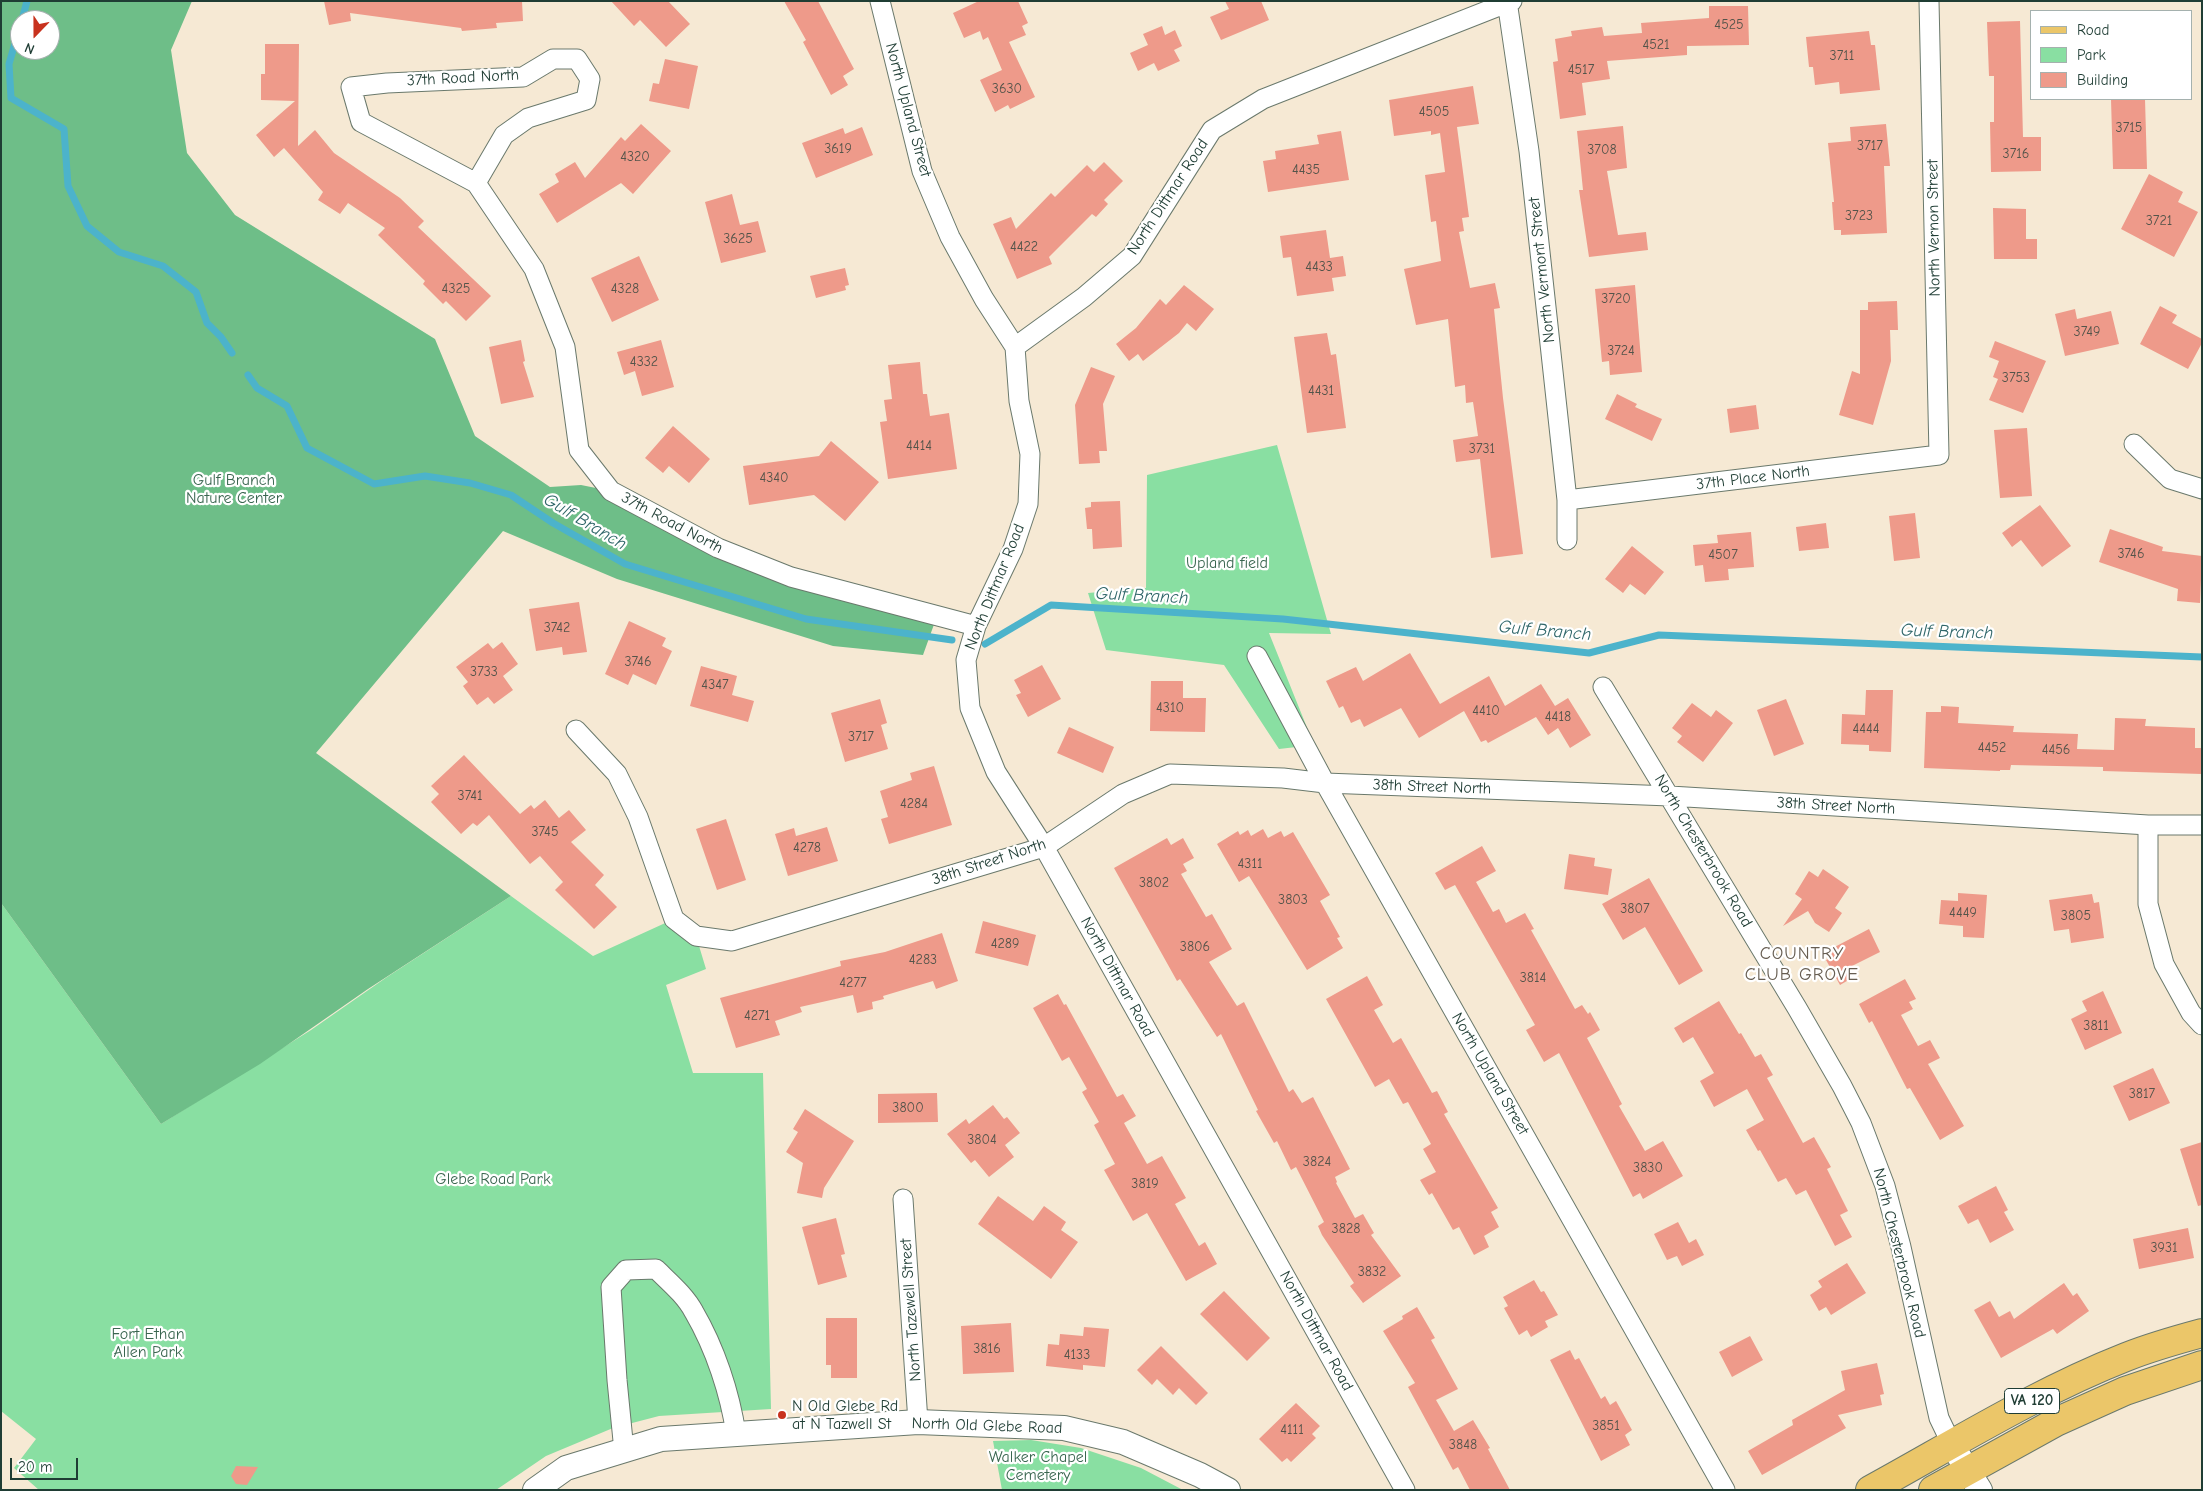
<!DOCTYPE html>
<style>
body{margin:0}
#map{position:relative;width:2203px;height:1491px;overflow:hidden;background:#f6e9d4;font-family:"Comic Neue",sans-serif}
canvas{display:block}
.frame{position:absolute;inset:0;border:2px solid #1f3d34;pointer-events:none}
.legend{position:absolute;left:2030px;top:10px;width:162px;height:90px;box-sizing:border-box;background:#fff;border:1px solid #a5b1ae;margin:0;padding:6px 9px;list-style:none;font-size:15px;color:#1f3d34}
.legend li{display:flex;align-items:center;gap:10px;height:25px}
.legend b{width:25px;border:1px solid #a5b1ae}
.north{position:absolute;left:10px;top:10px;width:50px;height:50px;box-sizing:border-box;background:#fff;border:1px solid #a5b1ae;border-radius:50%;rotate:202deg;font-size:14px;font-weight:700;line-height:20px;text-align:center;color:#1f3d34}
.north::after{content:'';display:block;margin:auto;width:18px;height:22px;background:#c8321e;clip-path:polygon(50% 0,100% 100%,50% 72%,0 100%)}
.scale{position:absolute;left:10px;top:1458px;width:68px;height:22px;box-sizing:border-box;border:2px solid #1f3d34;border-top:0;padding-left:6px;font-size:15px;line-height:18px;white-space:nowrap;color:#1f3d34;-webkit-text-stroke:4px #fff;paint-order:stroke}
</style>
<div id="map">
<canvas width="2203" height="1491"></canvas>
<div class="frame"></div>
<ul class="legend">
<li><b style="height:6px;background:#ebc669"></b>Road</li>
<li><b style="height:14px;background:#89dfa2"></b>Park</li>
<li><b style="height:14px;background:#ee9a8a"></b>Building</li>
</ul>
<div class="north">N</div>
<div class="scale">20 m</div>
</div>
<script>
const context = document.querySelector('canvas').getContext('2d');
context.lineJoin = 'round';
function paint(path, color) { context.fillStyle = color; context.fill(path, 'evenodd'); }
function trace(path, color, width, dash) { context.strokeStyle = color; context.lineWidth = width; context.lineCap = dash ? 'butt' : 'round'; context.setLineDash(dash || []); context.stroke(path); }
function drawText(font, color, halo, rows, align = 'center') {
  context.font = font + ' "Comic Neue",sans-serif'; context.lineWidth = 4.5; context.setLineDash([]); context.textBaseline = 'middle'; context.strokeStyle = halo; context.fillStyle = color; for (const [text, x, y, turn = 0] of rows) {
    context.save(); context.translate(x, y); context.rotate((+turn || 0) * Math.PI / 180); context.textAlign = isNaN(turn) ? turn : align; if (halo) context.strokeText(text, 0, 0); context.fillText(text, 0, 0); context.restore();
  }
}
paint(new Path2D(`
 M1277 445 1331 634 1269 633 1314 745 1279 749 1224 665 1106 650 1088 593 1146 588 1147 475Z
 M511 896 593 956 674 919 696 936 706 969 666 985 693 1073H763L771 1409 659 1416 613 1428 546 1456 496 1490H39L14 1468 36 1439 1 1411V903L161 1124 311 1030 387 977Z
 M1031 1440 1081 1448 1141 1468 1183 1490H1002L993 1441Z`), '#89dfa2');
paint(new Path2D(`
 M1 1H192L171 50 187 153 235 215 435 339 475 436 550 487 581 485 611 491 718 548 937 616 923 655 833 646 617 579 503 531 316 753 511 896 368 989 260 1064 161 1124 1 903ZM20 20H50V50H20Z`), '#6ebe88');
trace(new Path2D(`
 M22 20 27 1
 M20 26 9 64 11 98 64 129 68 186 87 226 119 252 163 266 196 292 207 323 221 337 232 353
 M248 375 257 388 287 406 307 448 374 484 425 476 470 483 511 495 553 523 625 564 806 619 952 640
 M985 644 1051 605 1283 619 1589 653 1659 635 2202 657`), '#4cb3cb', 7);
paint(new Path2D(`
 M324 1H522L523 21 496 23 497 28 462 31 461 28 350 13 351 21 329 25Z
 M611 1H668L690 24 666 47 640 20 634 26Z
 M784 1H818L854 69 843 76 848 85 831 95 803 42 806 40Z
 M979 1H1018L1028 23 1022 26 1026 35 1009 42 1035 97 1010 109 1008 105 995 112 980 80 1002 70 988 37 983 40 980 31 964 38 953 13Z
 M1225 1H1261L1269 20 1221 40 1210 17 1229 9Z
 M1709 6H1748L1749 45 1687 46V55L1607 61 1610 79 1582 83 1586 115 1560 119 1553 62 1558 61 1555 39 1572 36 1571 31 1602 27 1604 36 1642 33 1641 23 1709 18Z
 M2020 21 2023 137H2041V171L1991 172 1990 122H1994V76H1989L1987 22Z
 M1162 26 1165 35 1175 30 1182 46 1174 50 1180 61 1158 71 1154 63 1138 71 1130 53 1148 45 1143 34Z
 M1869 31 1871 45H1875L1880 90 1840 94 1839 82 1815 85 1813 67H1809L1806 37Z
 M265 44H299L298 146 315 130 334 153 400 198 424 221 418 227 491 296 466 321 446 301 443 304 423 284 425 281 378 235 385 228 348 203 340 214 318 200 323 192 284 148 274 157 256 135 295 101 261 100V74H265Z
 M665 59 698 66 689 109 649 101 653 83 659 84Z
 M1473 86 1479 124 1457 127 1469 217 1462 218 1464 231 1459 232 1470 288 1495 283 1500 308 1494 309 1503 398 1523 554 1491 558 1480 459 1456 462 1453 440 1478 436 1473 402 1466 403 1465 385 1455 387 1448 319 1416 325 1404 269 1441 261 1436 221 1431 222 1425 175 1445 172 1440 133 1431 135V131L1394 136 1389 100Z
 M2111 99H2145L2147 169H2113Z
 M641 124 671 151 633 194 621 183 557 223 539 194 559 182 555 174 575 162 585 178 621 137 625 141Z
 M1886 124 1890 166H1884L1887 233 1841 235V230H1834L1832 202H1834L1828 143 1851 141 1850 127Z
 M1623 126 1627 168 1607 171 1618 235 1646 232 1648 250 1589 257 1579 190H1583L1577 131Z
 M862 127 873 155 816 178 802 143 843 128 845 134Z
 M1341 131 1349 180 1268 192 1263 161 1276 159 1275 151 1319 144 1317 135Z
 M1104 162 1123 181 1104 200 1108 204 1096 217 1092 214 1049 257 1052 264 1017 279 993 224 1011 217 1016 229 1051 193 1055 197 1087 165 1094 172Z
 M2149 174 2183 192 2178 202 2198 212 2174 257 2121 229Z
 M732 194 740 225 758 221 766 252 721 263 705 202Z
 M1993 208 2026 209V239H2037V259H1994Z
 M1326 230 1330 258 1343 256 1346 276 1332 278 1334 291 1297 296 1291 257 1283 258 1280 236Z
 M639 256 659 300 612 322 591 278Z
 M845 268 849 285 845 286 846 290 816 298 810 276Z
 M1184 285 1214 309 1196 331 1187 323 1179 333 1143 361 1138 354 1129 361 1116 344 1136 328 1160 299 1166 305Z
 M1635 285 1642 372 1610 375 1609 361 1602 362 1595 289Z
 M1897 301 1898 330H1890L1891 361 1873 425 1839 415 1852 371 1860 374V310H1868V302Z
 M2160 306 2177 315 2172 323 2202 339V343L2188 369 2140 344Z
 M2075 309 2077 319 2111 311 2119 344 2065 356 2055 314Z
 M1327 333 1331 355 1336 354 1346 428 1307 433 1294 337Z
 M521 340 525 361 523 362 534 397 501 404 489 347Z
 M661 340 674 387 642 396 635 371 624 375 617 352Z
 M1995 341 2046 361 2023 413 1989 400 1998 379 1993 377 1999 361 1989 357Z
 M920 362 923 394H927L930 416 949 413 957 469 888 479 880 422 887 421 884 400 892 399 888 365Z
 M1091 367 1115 376 1103 404 1107 451H1099L1100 463 1079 464 1075 405Z
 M1617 394 1637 404 1635 407 1662 419 1652 441 1605 419Z
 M1756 405 1759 429 1730 433 1727 409Z
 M673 426 710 459 689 483 669 466 663 473 645 458Z
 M2027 428 2032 496 2000 498 1994 430Z
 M831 441 879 482 845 521 814 495 749 505 743 466 819 456Z
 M1120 501 1122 547 1093 549 1092 529H1087L1085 508 1091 507V502Z
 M2040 505 2071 546 2042 567 2021 540 2012 547 2002 533Z
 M1915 513 1920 558 1894 561 1889 516Z
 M1826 523 1829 548 1799 551 1796 527Z
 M2110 529 2163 547 2162 551 2202 556 2200 603 2177 601 2178 589 2099 562Z
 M1751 532 1754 567 1728 569 1729 580 1705 582 1703 565 1695 566 1693 545 1718 543 1717 535Z
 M1632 546 1664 572 1645 595 1630 584 1623 593 1605 579Z
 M579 602 587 652 563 655 562 647 536 651 529 609Z
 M629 621 666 638 662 646 672 651 656 685 633 674 628 685 605 674Z
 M502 642 518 664 503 676 513 690 494 704 488 697 477 705 463 686 468 682 456 667 488 643 493 649Z
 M1410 653 1440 704 1489 676 1505 706 1541 684 1555 706 1568 698 1591 735 1570 748 1558 728 1548 735 1536 717 1488 743 1486 740 1481 742 1464 711 1419 738 1401 708 1364 727 1360 719 1351 723 1343 706 1339 708 1326 681 1356 667 1363 681Z
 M1042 665 1061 699 1028 717 1016 695 1021 693 1014 680Z
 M701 666 737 676 732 695 754 701 748 722 690 706Z
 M1151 681H1183V698H1206L1205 732 1150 731Z
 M1866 690H1893L1891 752 1869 751V745L1841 744 1842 714 1865 715Z
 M880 699 887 723 881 725 888 749 845 762 831 713Z
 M1786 699 1804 744 1774 756 1757 710Z
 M1692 703 1711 717 1716 710 1733 723 1703 762 1677 742 1682 736 1672 728Z
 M1941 706 1959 707 1958 723 2014 726 2013 732 2078 734 2077 749 2114 750 2115 718 2146 719 2145 726 2195 728V748H2202V774L2103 771V767L2011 765 2010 770H2000V771L1924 768 1926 712H1941Z
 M1069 727 1114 747 1103 773 1057 753Z
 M464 755 520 814 531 805 534 809 545 800 559 818 569 810 586 830 571 842 604 875 595 885 617 907 594 929 555 890 563 882 540 856 530 864 489 815 477 826 473 823 461 834 431 802 439 794 431 786Z
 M934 766 952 825 889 844 881 819 888 817 880 791 912 780 910 773Z
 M726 819 746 880 717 890 696 829Z
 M827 827 838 861 788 876 775 834 794 828 796 836Z
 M1263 829 1268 838 1281 831 1284 837 1293 832 1330 895 1320 901 1340 937 1337 938 1343 948 1307 970 1249 876 1239 882 1217 844 1238 831 1240 835 1248 830 1251 836Z
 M1167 838 1171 845 1183 838 1194 858 1183 864 1187 871 1181 874 1206 917 1212 914 1232 949 1209 962 1237 1006 1244 1002 1289 1092 1293 1089 1302 1103 1313 1097 1350 1169 1335 1177 1337 1182 1336 1183 1355 1218 1363 1214 1374 1233 1371 1235 1401 1276 1363 1303 1350 1286 1354 1283 1322 1235 1318 1226 1324 1222 1296 1167 1291 1170 1277 1141 1274 1143 1256 1111 1258 1110 1221 1034 1217 1037 1180 979 1177 981 1114 868Z
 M1482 846 1496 871 1476 882 1493 912 1499 909 1506 923 1525 913 1534 929 1531 930 1575 1009 1582 1005 1588 1014 1590 1012 1600 1030 1587 1038 1622 1104 1619 1106 1645 1151 1663 1141 1683 1176 1643 1199 1640 1193 1633 1197 1559 1053 1544 1062 1526 1030 1535 1025 1455 885 1445 890 1435 873Z
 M1569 854 1595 858 1594 866 1612 869 1608 895 1564 889Z
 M1823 869 1849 887 1835 908 1842 913 1829 932 1815 923 1808 911 1783 926 1802 899 1795 894 1809 871 1818 877Z
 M1649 878 1703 971 1679 985 1645 927 1623 940 1602 904Z
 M1958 893 1987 895 1984 938 1963 937V926L1939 924 1941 900 1958 901Z
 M2092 894 2094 903 2099 902 2104 938 2071 943 2069 929 2054 931 2049 900Z
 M983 921 1036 935 1028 966 975 953Z
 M1869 929 1880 952 1852 966 1857 975 1840 985 1826 960 1831 958 1827 951Z
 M942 933 958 981 936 989 933 981 883 996 884 999 872 1002 873 1009 857 1013 853 995 800 1007 802 1012 775 1021 780 1035 736 1048 720 998 841 966 840 961 885 952Z
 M1367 976 1383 1005 1374 1010 1393 1043 1401 1038 1432 1093 1437 1091 1448 1112 1444 1114 1498 1208 1491 1212 1499 1227 1484 1236 1489 1247 1474 1255 1459 1227 1453 1230 1432 1193 1429 1195 1420 1180 1436 1172 1423 1149 1431 1144 1408 1102 1403 1104 1389 1079 1375 1087 1326 999Z
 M1905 979 1916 999 1909 1002 1913 1009 1901 1015 1918 1046 1930 1040 1940 1058 1928 1064 1964 1126 1940 1140 1910 1088 1907 1089 1872 1021 1869 1023 1859 1004Z
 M2103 991 2122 1033 2085 1050 2071 1019 2087 1011 2082 1001Z
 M1058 994 1064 1005 1066 1004 1117 1097 1123 1094 1136 1116 1124 1123 1147 1164 1162 1156 1186 1198 1175 1204 1199 1246 1205 1242 1217 1264 1186 1281 1147 1213 1133 1221 1104 1170 1115 1164 1094 1125 1099 1122 1082 1092 1087 1089 1069 1057 1062 1061 1033 1008Z
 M1719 1001 1739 1034 1741 1033 1755 1057 1761 1054 1773 1075 1767 1078 1803 1143 1814 1137 1831 1167 1827 1169 1848 1211 1840 1215 1852 1237 1835 1246 1806 1190 1796 1195 1786 1178 1778 1182 1760 1150 1758 1151 1746 1130 1764 1120 1747 1089 1714 1107 1700 1081 1714 1073 1693 1037 1683 1043 1674 1028Z
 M2153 1068 2170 1103 2129 1121 2113 1086Z
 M937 1093 938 1122 878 1123V1094Z
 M993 1105 1004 1119 1007 1117 1020 1133 1005 1145 1014 1157 989 1177 975 1160 971 1163 947 1134 966 1119 969 1124Z
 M805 1109 854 1141 824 1188 822 1198 797 1193 803 1163 786 1152 798 1132 793 1129Z
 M2202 1142V1205L2198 1206 2180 1149Z
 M1996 1186 2008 1210 2004 1212 2014 1230 1990 1243 1978 1219 1968 1224 1958 1206Z
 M998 1196 1033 1221 1044 1206 1066 1222 1061 1230 1078 1242 1051 1279 978 1224Z
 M836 1218 845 1254 841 1255 847 1277 818 1285 802 1227Z
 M1678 1222 1689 1243 1696 1239 1704 1255 1682 1266 1677 1256 1667 1260 1654 1234Z
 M2188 1228 2194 1258 2139 1269 2133 1239Z
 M1847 1263 1866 1293 1831 1315 1826 1307 1819 1311 1810 1295 1822 1287 1818 1281Z
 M1534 1280 1541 1292 1544 1291 1558 1315 1545 1321 1548 1327 1531 1337 1527 1330 1519 1335 1504 1308 1508 1306 1503 1297Z
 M2064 1283 2073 1296 2077 1293 2089 1311 2057 1334 2053 1329 2001 1358 1974 1310 1990 1301 1999 1317 2010 1311 2014 1319Z
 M1224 1291 1270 1338 1247 1361 1200 1314Z
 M1417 1307 1435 1338 1431 1340 1458 1389 1436 1400 1454 1431 1473 1420 1490 1448 1488 1449 1510 1490H1470L1458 1467 1453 1470 1408 1387 1415 1383 1383 1331 1403 1319 1402 1316Z
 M826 1318H857V1378H831V1365H826Z
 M1011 1323 1014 1372 963 1374 961 1326Z
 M1084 1327 1109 1329 1105 1367 1083 1365V1370L1046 1366 1048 1344 1059 1345 1060 1334 1083 1336Z
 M1750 1336 1763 1360 1732 1377 1719 1352Z
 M1161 1346 1208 1393 1196 1405 1179 1388 1173 1395 1157 1379 1152 1385 1137 1370Z
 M1570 1350 1575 1360 1579 1358 1601 1399 1605 1396 1610 1405 1616 1401 1632 1430 1625 1435 1630 1445 1601 1461 1550 1360Z
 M1877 1363 1884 1394 1880 1395 1882 1405 1838 1415 1846 1428 1762 1475 1748 1451 1793 1425 1792 1420 1845 1390 1841 1371Z
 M1296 1403 1320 1426 1312 1434 1316 1438 1291 1462 1287 1458 1282 1462 1259 1439Z
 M236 1466 258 1467 247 1485 236 1484 231 1476Z`), '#ee9a8a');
const minor = new Path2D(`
 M880 1 922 171 950 237 984 299 1015 347
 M1507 1 1529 151 1567 500V540
 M553 59H577L590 79 586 100 528 118 504 135 476 183 361 122 351 87 387 83 523 77Z
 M476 183 534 269 565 347 579 450 611 491 718 548 791 577 976 626
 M2134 444 2170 479 2202 489
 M1567 500 1939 455 1929 1
 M1257 656 1325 783 1725 1490
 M1603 687 1797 1008 1842 1086 1861 1123 1885 1186 1901 1247 1939 1418 1952 1445
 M576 730 617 774 638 817 674 919 696 936 732 941 1044 847 1123 794 1170 774 1283 778 1325 783 1670 796 2148 825H2202
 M2148 825V904L2164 964 2191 1013 2202 1025
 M903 1199 918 1422
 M624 1451 617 1380 611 1287 626 1270 656 1269C669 1282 685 1295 694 1312 715 1348 730 1393 736 1434
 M1405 1490 1044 847 996 772 970 708 966 660 976 626 1013 549 1028 504 1030 454 1019 401 1015 347 1084 297 1132 256 1212 130 1263 99 1512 1`);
const tertiary = new Path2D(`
 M1952 1445 1980 1490
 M535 1490 566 1468 661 1439 918 1422 1064 1428 1123 1442 1200 1475 1228 1490`);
const primary = new Path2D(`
 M1870 1490C1954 1444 2037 1392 2126 1357 2151 1347 2176 1340 2202 1333
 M1933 1490 2056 1422 2125 1391 2202 1365`);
trace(minor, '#6a796c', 21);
trace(tertiary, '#6a796c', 26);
trace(primary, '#6a796c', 30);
trace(minor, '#fff', 19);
trace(tertiary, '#fff', 24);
trace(primary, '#ebc669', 28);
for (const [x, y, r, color] of [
 [782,1415,5,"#c8321e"]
]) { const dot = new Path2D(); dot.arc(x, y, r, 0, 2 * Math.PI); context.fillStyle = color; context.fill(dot); trace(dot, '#fff', 2); }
drawText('14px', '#53544a', null, [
 ["4525",1729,25],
 ["4521",1656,45],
 ["3711",1842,56],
 ["4517",1581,70],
 ["3630",1007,89],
 ["4505",1434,112],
 ["3715",2129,128],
 ["3717",1870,146],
 ["3619",838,149],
 ["3708",1602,150],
 ["3716",2016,154],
 ["4320",635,157],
 ["4435",1306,170],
 ["3723",1859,216],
 ["3721",2159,221],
 ["3625",738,239],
 ["4422",1024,247],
 ["4433",1319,267],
 ["4325",456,289],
 ["4328",625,289],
 ["3720",1616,299],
 ["3749",2087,332],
 ["3724",1621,351],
 ["4332",644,362],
 ["3753",2016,378],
 ["4431",1321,391],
 ["4414",919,446],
 ["3731",1482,449],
 ["4340",774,478],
 ["3746",2131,554],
 ["4507",1723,555],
 ["3742",557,628],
 ["3746",638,662],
 ["3733",484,672],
 ["4347",715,685],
 ["4310",1170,708],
 ["4410",1486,711],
 ["4418",1558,717],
 ["4444",1866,729],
 ["3717",861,737],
 ["4452",1992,748],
 ["4456",2056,750],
 ["3741",470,796],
 ["4284",914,804],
 ["3745",545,832],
 ["4278",807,848],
 ["4311",1250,864],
 ["3802",1154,883],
 ["3803",1293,900],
 ["3807",1635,909],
 ["4449",1963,913],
 ["3805",2076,916],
 ["4289",1005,944],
 ["3806",1195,947],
 ["4283",923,960],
 ["3814",1533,978],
 ["4277",853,983],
 ["4271",757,1016],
 ["3811",2096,1026],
 ["3817",2142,1094],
 ["3800",908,1108],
 ["3804",982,1140],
 ["3824",1317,1162],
 ["3830",1648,1168],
 ["3819",1145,1184],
 ["3828",1346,1229],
 ["3931",2164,1248],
 ["3832",1372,1272],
 ["3816",987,1349],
 ["4133",1077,1355],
 ["3851",1606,1426],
 ["4111",1292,1430],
 ["3848",1463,1445]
]);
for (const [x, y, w] of [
 [2032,1401,55]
]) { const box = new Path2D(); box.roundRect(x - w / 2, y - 12.5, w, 25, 4); context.fillStyle = '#fff'; context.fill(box); trace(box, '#1f3d34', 1); }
drawText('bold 15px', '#1f3d34', null, [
 ["VA 120",2032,1401]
]);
drawText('16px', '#1f3d34', '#fff', [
 ["37th Road North",463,78,-3],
 ["North Upland Street",908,110,75],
 ["North Dittmar Road",1168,197,-57],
 ["North Vernon Street",1934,228,-91],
 ["North Vermont Street",1542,270,-96],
 ["37th Place North",1753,478,-7],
 ["37th Road North",672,523,28],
 ["North Dittmar Road",995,587,-68],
 ["38th Street North",1432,787,2],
 ["38th Street North",1836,806,3],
 ["North Chesterbrook Road",1703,851,59],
 ["38th Street North",989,862,-18],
 ["North Dittmar Road",1117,977,61],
 ["North Upland Street",1490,1074,60],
 ["North Chesterbrook Road",1899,1253,76],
 ["North Tazewell Street",911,1310,-94],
 ["North Dittmar Road",1316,1331,61],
 ["North Old Glebe Road",987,1426,2]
]);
drawText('16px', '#3a6650', '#fff', [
 ["Gulf Branch",234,480],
 ["Nature Center",234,498],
 ["Upland field",1227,563],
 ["Glebe Road Park",493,1179],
 ["Fort Ethan",148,1334],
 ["Allen Park",148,1352],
 ["Walker Chapel",1038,1457],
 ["Cemetery",1038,1475]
]);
drawText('16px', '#1f3d34', '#fff', [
 ["N Old Glebe Rd",792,1406],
 ["at N Tazwell St",792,1424]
], 'left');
drawText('italic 18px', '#2f6669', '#fff', [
 ["Gulf Branch",585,522,31],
 ["Gulf Branch",1142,596,3],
 ["Gulf Branch",1545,631,5],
 ["Gulf Branch",1947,632,2]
]);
context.letterSpacing = '1px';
drawText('18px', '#675e52', '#fff', [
 ["COUNTRY",1802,954],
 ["CLUB GROVE",1802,975]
]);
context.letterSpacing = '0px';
</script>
